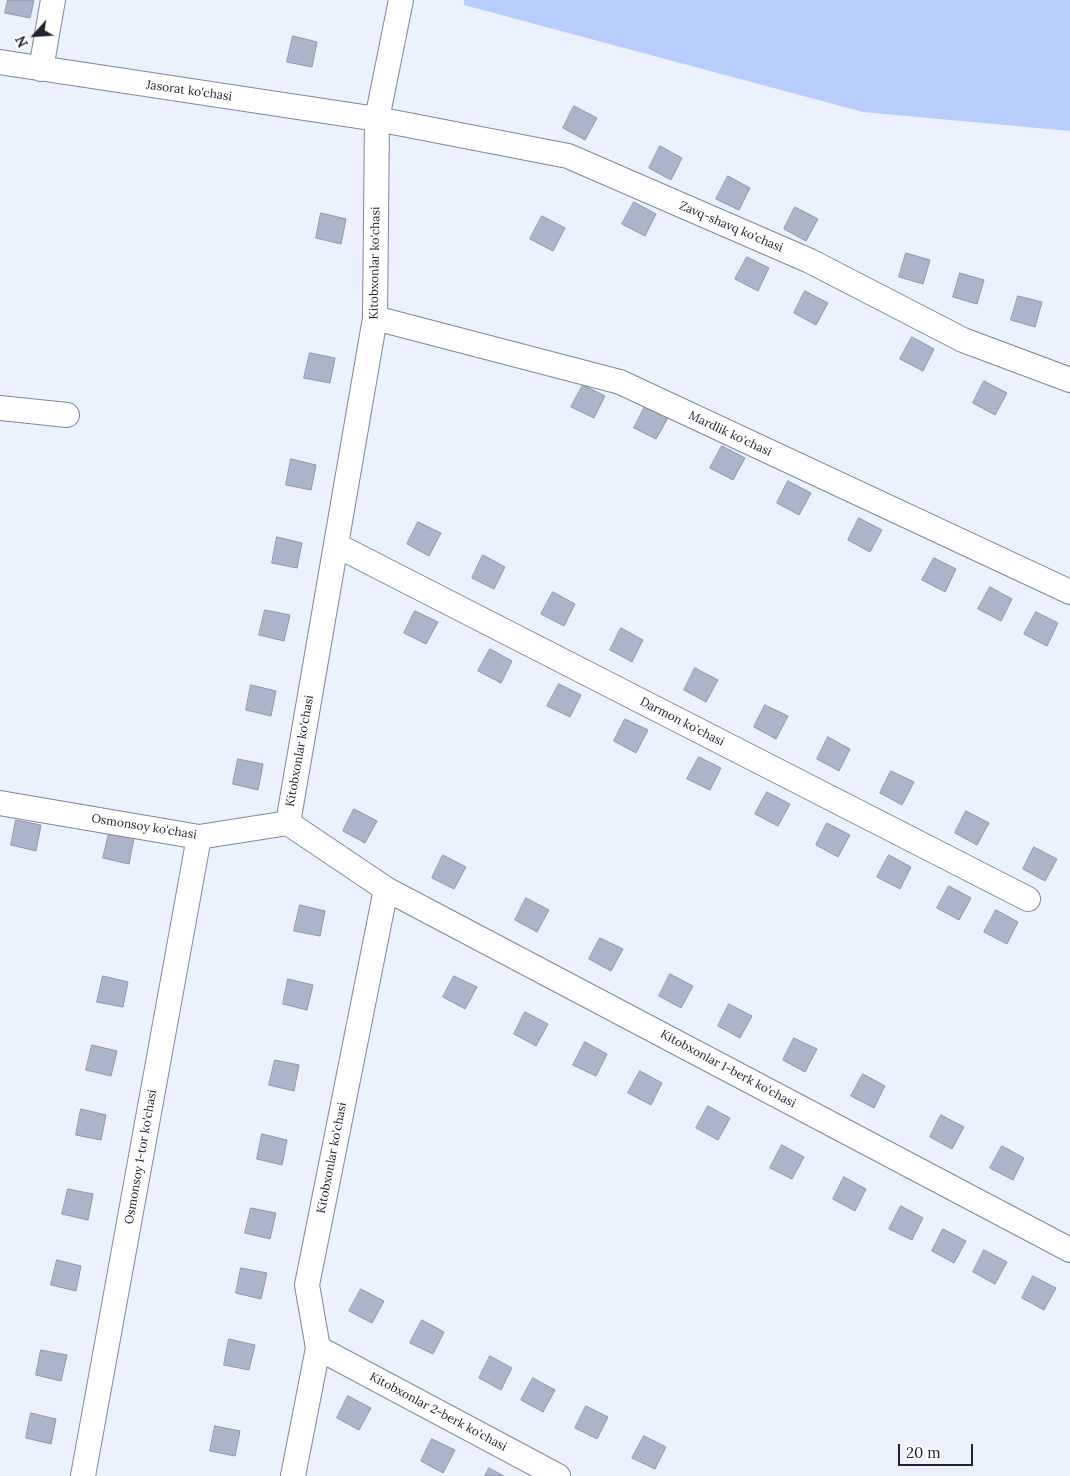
<!DOCTYPE html>
<style>
body{margin:0}
#map{position:relative;width:1070px;height:1476px;overflow:hidden;background:#ebf1fe;font-family:Lora,serif}
canvas{display:block}
.north{position:absolute;left:10px;top:10px;width:50px;height:50px;-webkit-text-stroke:4px #fefefe;paint-order:stroke;rotate:244deg;font-size:14px;font-weight:700;line-height:20px;text-align:center;color:#20242b}
.north::after{content:'';display:block;margin:auto;width:18px;height:22px;background:#20242b;clip-path:polygon(50% 0,100% 100%,50% 72%,0 100%)}
.scale{position:absolute;left:898px;top:1444px;width:75px;height:22px;box-sizing:border-box;border:2px solid #20242b;border-top:0;padding-left:6px;font-size:15px;line-height:18px;white-space:nowrap;color:#20242b;-webkit-text-stroke:4px #fefefe;paint-order:stroke}
</style>
<div id="map">
<canvas width="1070" height="1476"></canvas>
<div class="north">N</div>
<div class="scale">20 m</div>
</div>
<script>
const context = document.querySelector('canvas').getContext('2d');
context.lineJoin = 'round';
function paint(path, color) { context.fillStyle = color; context.fill(path, 'evenodd'); }
function trace(path, color, width, dash) { context.strokeStyle = color; context.lineWidth = width; context.lineCap = dash ? 'butt' : 'round'; context.setLineDash(dash || []); context.stroke(path); }
function drawText(font, color, halo, rows, align = 'center') {
  context.font = font + ' Lora,serif'; context.lineWidth = 4; context.setLineDash([]); context.textBaseline = 'middle'; context.strokeStyle = halo; context.fillStyle = color; for (const [text, x, y, turn = 0] of rows) {
    context.save(); context.translate(x, y); context.rotate((+turn || 0) * Math.PI / 180); context.textAlign = isNaN(turn) ? turn : align; if (halo) context.strokeText(text, 0, 0); context.fillText(text, 0, 0); context.restore();
  }
}
paint(new Path2D(`
 M464 0H1070V131L863 112 464 5Z`), '#b8cdfc');
const building = new Path2D(`
 M8 0H34L30 18 5 13Z
 M293 36 317 42 312 67 287 62Z
 M574 106 597 118 585 140 563 128Z
 M660 146 682 158 671 180 649 168Z
 M728 176 750 188 739 210 716 199Z
 M634 202 656 214 645 236 622 224Z
 M795 207 818 219 806 241 784 229Z
 M321 213 346 219 341 244 316 238Z
 M542 216 565 228 553 251 530 239Z
 M906 253 930 260 923 284 899 277Z
 M747 257 769 268 758 291 735 279Z
 M960 273 984 280 977 304 953 297Z
 M805 291 828 303 816 325 794 313Z
 M1018 296 1042 302 1035 327 1011 320Z
 M912 337 934 349 923 371 900 359Z
 M310 353 335 358 330 383 304 378Z
 M984 381 1007 393 995 415 973 403Z
 M583 385 605 396 594 418 571 407Z
 M645 406 668 418 656 439 634 428Z
 M722 446 745 458 733 480 710 468Z
 M291 459 316 465 311 490 286 485Z
 M788 481 811 493 799 515 777 503Z
 M859 518 882 530 870 552 848 540Z
 M418 522 441 533 429 556 407 544Z
 M277 537 302 543 297 568 272 563Z
 M483 555 505 567 494 589 472 578Z
 M934 558 956 569 945 592 922 580Z
 M990 587 1012 599 1001 621 978 609Z
 M553 592 575 604 564 626 541 614Z
 M265 610 290 615 284 641 259 635Z
 M415 611 438 622 426 644 404 633Z
 M1036 612 1058 623 1047 646 1024 634Z
 M621 628 643 640 632 662 610 650Z
 M490 649 512 661 501 683 478 671Z
 M695 668 718 680 706 702 684 690Z
 M559 684 581 695 570 717 547 706Z
 M251 685 276 691 271 716 246 710Z
 M765 705 788 716 776 739 754 727Z
 M625 719 648 730 636 753 614 741Z
 M828 737 850 749 839 771 817 759Z
 M699 757 721 768 710 790 687 779Z
 M238 759 263 764 258 790 233 784Z
 M891 771 914 782 902 805 880 793Z
 M767 792 790 804 778 826 755 814Z
 M354 809 377 821 365 843 343 831Z
 M966 811 989 823 977 845 955 833Z
 M16 820 41 825 36 851 11 845Z
 M827 823 850 835 838 857 816 845Z
 M109 833 134 838 129 864 103 858Z
 M1034 847 1057 859 1045 881 1023 869Z
 M443 855 466 867 454 889 432 878Z
 M889 855 911 867 900 889 877 877Z
 M949 886 971 898 959 920 937 908Z
 M526 898 549 910 537 932 515 920Z
 M300 905 325 911 320 936 294 931Z
 M996 910 1018 922 1007 944 984 932Z
 M600 938 623 949 611 971 589 959Z
 M670 974 693 986 681 1008 659 996Z
 M103 976 128 982 123 1007 97 1002Z
 M454 976 477 987 465 1009 443 997Z
 M288 979 313 985 307 1010 283 1004Z
 M729 1004 752 1016 740 1038 718 1026Z
 M525 1012 548 1024 536 1046 514 1034Z
 M794 1038 817 1049 805 1072 783 1060Z
 M585 1042 607 1054 596 1076 573 1065Z
 M92 1045 117 1051 111 1076 86 1070Z
 M275 1060 299 1065 294 1091 269 1085Z
 M640 1071 662 1083 651 1105 628 1093Z
 M863 1074 885 1086 874 1108 851 1096Z
 M708 1106 730 1118 718 1140 696 1128Z
 M81 1109 106 1115 101 1140 76 1135Z
 M941 1115 964 1127 952 1149 930 1137Z
 M262 1134 287 1140 282 1165 257 1159Z
 M782 1145 804 1157 792 1179 770 1168Z
 M1002 1146 1024 1158 1013 1180 990 1168Z
 M844 1177 866 1189 855 1211 833 1199Z
 M68 1189 93 1194 88 1220 62 1214Z
 M901 1206 923 1218 912 1240 889 1229Z
 M251 1208 276 1213 270 1239 245 1233Z
 M943 1229 966 1241 954 1263 932 1251Z
 M984 1250 1007 1262 995 1284 973 1272Z
 M57 1260 81 1266 76 1291 51 1285Z
 M241 1268 267 1273 261 1299 236 1293Z
 M1033 1276 1056 1288 1044 1310 1022 1298Z
 M361 1289 384 1301 372 1323 349 1311Z
 M422 1320 444 1332 433 1354 410 1343Z
 M229 1339 255 1345 249 1370 224 1365Z
 M41 1350 67 1355 61 1381 36 1375Z
 M490 1356 512 1368 501 1390 479 1378Z
 M533 1378 555 1390 543 1412 521 1400Z
 M348 1396 371 1408 359 1430 337 1418Z
 M586 1406 608 1417 597 1439 575 1428Z
 M31 1413 56 1419 51 1444 26 1438Z
 M215 1426 240 1431 235 1456 210 1451Z
 M644 1436 666 1447 655 1469 632 1458Z
 M432 1439 455 1450 443 1473 421 1461Z
 M489 1468 504 1476H485Z`);
paint(building, '#abb5c9');
trace(building, '#8d97aa', 1);
const minor = new Path2D(`
 M0 62 377 119 568 156 810 261 963 340 1070 380
 M41 69 53 0
 M375 318 620 382 1070 592
 M0 408 67 415
 M336 545 1028 899
 M0 803 199 837 288 823
 M386 889 1070 1250
 M318 1348 558 1476
 M83 1476 199 837
 M293 1476 318 1348 307 1285 386 889 288 823 375 318 377 119 401 0`);
trace(minor, '#7d879a', 26);
trace(minor, '#fff', 24);
drawText('12px', '#20242b', '#fefefe', [
 ["Jasorat ko'chasi",189,91,8],
 ["Zavq-shavq ko'chasi",731,227,23],
 ["Kitobxonlar ko'chasi",375,263,-89],
 ["Mardlik ko'chasi",730,434,25],
 ["Darmon ko'chasi",682,722,27],
 ["Kitobxonlar ko'chasi",300,751,-80],
 ["Osmonsoy ko'chasi",144,827,9],
 ["Kitobxonlar 1-berk ko'chasi",728,1069,28],
 ["Osmonsoy 1-tor ko'chasi",141,1157,-80],
 ["Kitobxonlar ko'chasi",332,1158,-79],
 ["Kitobxonlar 2-berk ko'chasi",438,1412,28]
]);
</script>
